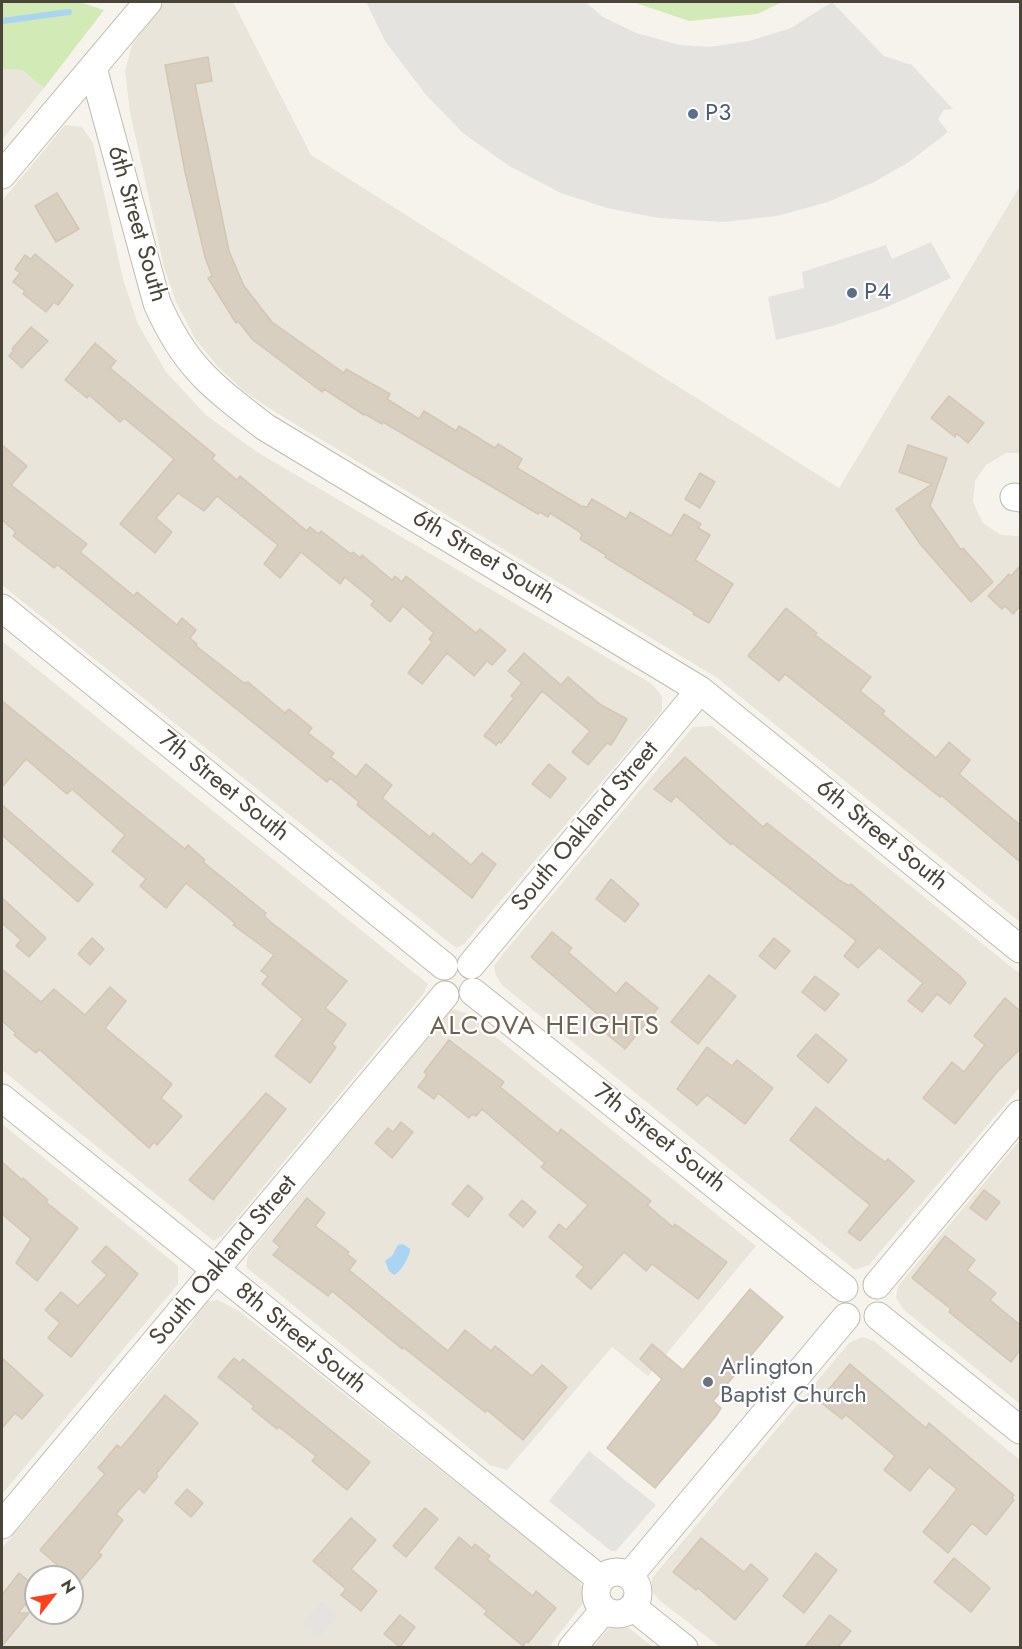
<!DOCTYPE html>
<style>
body{margin:0}
#map{position:relative;width:1022px;height:1649px;overflow:hidden;background:#f6f3ec;font-family:Jost,sans-serif}
canvas{display:block}
.frame{position:absolute;inset:0;border:3px solid #4b4439;pointer-events:none}
.north{position:absolute;left:24px;top:1565px;width:60px;height:60px;box-sizing:border-box;background:#fff;border:2px solid #b7b4b0;border-radius:50%;rotate:59deg;font-size:16px;font-weight:700;line-height:24px;text-align:center;color:#4b4439}
.north::after{content:'';display:block;margin:auto;width:21px;height:27px;background:#fc3f1d;clip-path:polygon(50% 0,100% 100%,50% 72%,0 100%)}
</style>
<div id="map">
<canvas width="1022" height="1649"></canvas>
<div class="frame"></div>
<div class="north">N</div>
</div>
<script>
const context = document.querySelector('canvas').getContext('2d');
context.lineJoin = 'round';
function paint(path, color) { context.fillStyle = color; context.fill(path, 'evenodd'); }
function trace(path, color, width, dash) { context.strokeStyle = color; context.lineWidth = width; context.lineCap = dash ? 'butt' : 'round'; context.setLineDash(dash || []); context.stroke(path); }
function drawText(font, color, halo, rows, align = 'center') {
  context.font = font + ' Jost,sans-serif'; context.lineWidth = 4.5; context.setLineDash([]); context.textBaseline = 'middle'; context.strokeStyle = halo; context.fillStyle = color; for (const [text, x, y, turn = 0] of rows) {
    context.save(); context.translate(x, y); context.rotate((+turn || 0) * Math.PI / 180); context.textAlign = isNaN(turn) ? turn : align; if (halo) context.strokeText(text, 0, 0); context.fillText(text, 0, 0); context.restore();
  }
}
paint(new Path2D(`
 M165 2H233L311 155 839 488 1020 186V453H1006L986 465 975 481 973 502 983 523 1001 535 1020 536V922L716 677 272 410 244 391 218 367 196 340 176 302 164 267 130 112 125 71 132 45Z
 M2 69 22 70 44 88 2 140Z
 M65 125 82 127 93 143 123 279 138 324 166 372 206 415 257 452 652 684 662 696V711L464 944 456 948 2 585V201Z
 M2 641 428 984 424 993 223 1235 214 1241 2 1070Z
 M712 726 1020 974V1087L869 1265 855 1270 503 986 496 976 494 966 502 955 693 727Z
 M452 1009 466 1013 756 1246 648 1376 612 1347 507 1470 490 1465 246 1267 248 1255Z
 M2 1124 178 1266V1284L2 1494Z
 M1020 1140V1404L904 1310 896 1298 898 1286Z
 M218 1300 239 1311 577 1578 583 1588 584 1602 549 1647 2 1648V1548L193 1322 198 1309 205 1302ZM36 1577H72V1613H36Z
 M862 1337 874 1341 1020 1460V1647H720L659 1600 651 1589 652 1578 849 1343Z
 M621 1625 629 1628 653 1647H593L611 1626Z`), '#eae5da');
paint(new Path2D(`
 M2 2H79L104 10 44 88 22 70 2 69Z
 M633 2H782L757 14 689 21Z`), '#d2eab5');
paint(new Path2D(`
 M366 2H585L603 17 636 33 680 45 709 47 749 41 791 28 832 2 884 56 912 65 953 109 944 110 938 119 948 132 909 162 874 182 828 202 777 216 724 222 658 218 607 208 561 193 509 166 463 133 426 95 385 41Z
 M931 242 951 278 885 308 832 326 776 340 768 297 804 288 802 272 886 245 892 259Z
 M589 1451 656 1505 616 1551H611L549 1501Z
 M322 1601 338 1615 319 1638 303 1624Z`), '#e5e3e0');
paint(new Path2D(`
 M403 1244 410 1249C410 1256 401 1272 394 1275L389 1271 385 1261 392 1256 398 1245Z`), '#a9d4f2');
trace(new Path2D(`
 M2 21 69 12`), '#a9d4f2', 6);
const building = new Path2D(`
 M208 57 212 81 195 84 229 251 244 286 272 322 344 373 346 369 390 394 387 399 419 419 424 411 456 431 459 426 495 448 498 444 522 459 517 468 581 506 587 507 592 499 626 519 630 512 671 536 684 514 701 524 698 528 710 535 695 560 733 584 709 623 693 614 694 612 605 557 606 555 580 539 582 535 580 532 550 513 548 517 540 512 538 514 383 422 382 424 365 414 364 415 324 389 322 392 253 340 238 321 236 323 208 278 212 276 205 257 185 172 165 65Z
 M57 193 79 229 56 242 35 206Z
 M35 254 73 285 58 305 54 302 46 312 23 294 25 291 13 282 20 273 15 269 25 255 31 259Z
 M31 327 48 341 22 368 9 356 14 350 12 349Z
 M95 343 116 361 110 368 215 455 212 459 237 480 240 476 307 531 310 527 319 534 321 531 351 554 353 552 360 558 362 555 392 580 395 576 402 582 406 576 476 633 480 629 506 650 492 665 487 661 474 676 447 653 422 684 408 673 432 642 429 639 434 633 403 606 390 622 371 605 374 601 345 577 340 584 301 552 280 578 264 564 278 545 217 496 204 511 178 493 156 518 172 532 155 553 120 524 174 459 124 418 120 422 89 395 87 398 65 380Z
 M949 396 984 423 968 443 956 433 955 437 931 418Z
 M2 445 27 466 11 485 87 544 80 552 134 596 137 592 177 625 182 618 196 630 190 638 197 644 196 646 244 683 248 682 285 713 289 709 312 728 308 733 334 753 331 757 356 777 366 764 392 785 382 798 430 837 433 833 471 865 482 853 496 864 472 898 357 805 359 802 330 778 327 782 64 570 57 565 54 568 13 536 16 532 2 520Z
 M908 445 947 458 930 506 961 550 963 548 993 582 971 602 921 545 896 509 932 484 899 472Z
 M700 473 715 482 700 508 685 499Z
 M1020 566V606L1013 614 1005 606 1002 609 988 596 1009 574 1011 576Z
 M786 608 817 633 815 635 871 677 860 691 885 711 882 714 936 758 949 742 970 760 959 774 1020 825V862L941 795 940 797 785 674 779 681 748 656Z
 M524 653 561 685 568 677 601 705 627 719 611 745 607 743 588 765 572 752 590 731 542 691 501 743 499 742 496 745 484 736 514 698 511 696 522 683 508 671Z
 M2 701 185 849 188 845 205 860 203 862 266 913 264 916 272 923 347 981 325 1008 346 1024 332 1044 336 1047 310 1083 275 1056 303 1019 262 984 268 976 261 971 274 955 233 925 235 923 186 883 166 908 140 886 146 879 112 851 125 835 72 789 67 794 26 759 2 787Z
 M685 757 763 827 767 823 839 880 849 886 851 884 960 976 966 983 950 1004 937 994 922 1012 908 1001 923 983 879 947 858 968 844 956 856 941 854 939 732 843 731 845 676 796 671 802 654 789Z
 M549 764 566 778 550 798 532 784Z
 M2 805 93 884 78 902 2 835Z
 M611 879 639 904 625 922 596 899Z
 M2 898 46 938 29 957 16 946 21 940 2 923Z
 M552 932 572 948 568 952 616 994 626 982 658 1008 625 1049 602 1030 608 1023 531 957Z
 M92 938 104 949 90 965 78 954Z
 M774 938 790 951 775 969 759 956Z
 M2 969 41 1002 54 989 85 1015 110 987 126 1001 105 1028 172 1084 161 1098 182 1116 157 1145 154 1142 149 1148 39 1049 36 1053 14 1035 16 1033 2 1021Z
 M709 975 736 996 698 1044 671 1022Z
 M815 976 839 994 825 1011 802 992Z
 M1005 998 1020 1011V1049L998 1071 955 1124 923 1098 952 1062 964 1072 985 1045 974 1036Z
 M816 1034 847 1060 828 1083 797 1056Z
 M449 1040 504 1082 500 1087 558 1134 561 1129 651 1201 647 1205 673 1227 675 1224 727 1262 698 1299 652 1264 646 1271 624 1252 591 1289 576 1276 584 1267 549 1237 559 1224 566 1230 588 1205 541 1167 545 1163 482 1109 476 1116 472 1114 469 1118 438 1093 434 1099 418 1087 427 1075 424 1072Z
 M707 1047 732 1066 737 1060 773 1088 745 1124 707 1095 697 1105 677 1089Z
 M266 1093 286 1109 213 1200 189 1180Z
 M816 1107 857 1141 885 1162 888 1159 914 1181 860 1241 848 1232 870 1205 790 1140Z
 M401 1122 413 1132 392 1158 375 1143 388 1128 393 1132Z
 M2 1162 22 1180 23 1178 48 1200 46 1202 78 1228 37 1281 16 1263 31 1239 2 1214Z
 M468 1185 483 1198 468 1217 452 1204Z
 M984 1190 1000 1202 986 1220 970 1208Z
 M307 1198 325 1213 315 1226 349 1252 347 1254 356 1261 349 1270 448 1351 465 1330 491 1351 495 1346 532 1376 542 1365 567 1387 523 1440 487 1410 485 1412 403 1347 402 1349 332 1291 328 1296 273 1255 280 1247 273 1241Z
 M522 1200 536 1212 523 1227 509 1215Z
 M945 1236 975 1260 967 1270 996 1293 990 1300 1020 1325V1350L1011 1362 949 1312 951 1309 912 1278Z
 M106 1246 138 1274 71 1357 48 1338 60 1323 45 1310 61 1292 78 1306 107 1275 92 1262Z
 M750 1289 783 1317 713 1401 721 1408 716 1416 655 1488 607 1448 662 1379 640 1359 652 1344 683 1370Z
 M2 1358 43 1395 22 1419 15 1413 2 1428Z
 M234 1358 240 1363 243 1359 370 1462 347 1490 312 1461 316 1456 279 1427 277 1429 252 1409 254 1406 218 1377Z
 M850 1364 926 1428 929 1423 1014 1495 1012 1498 1014 1500 986 1535 972 1523 948 1553 923 1532 957 1489 929 1467 910 1491 884 1470 895 1456 846 1415 842 1419 819 1401Z
 M165 1395 198 1423 156 1474 158 1476 144 1493 139 1488 116 1514 123 1520 98 1553 102 1555 78 1583 40 1550 105 1474 98 1468 117 1445 121 1448Z
 M187 1489 203 1503 191 1517 175 1503Z
 M425 1508 438 1519 406 1557 393 1546Z
 M351 1518 376 1540 351 1569 377 1591 361 1611 341 1595 346 1589 313 1561Z
 M459 1537 472 1548 475 1544 490 1556 487 1559 533 1596 536 1591 556 1608 528 1643 526 1641 523 1646 484 1614 487 1611 474 1600 435 1568Z
 M701 1538 744 1572 751 1564 768 1579 735 1620 698 1588 696 1590 673 1572Z
 M816 1553 837 1570 804 1613 783 1596Z
 M954 1558 990 1588 971 1612 934 1582Z
 M19 1573 36 1587V1591L18 1613H29L2 1646V1595Z
 M400 1615 415 1627 400 1647 384 1634Z
 M830 1615 851 1631 838 1647H805Z`);
paint(building, '#d8cfc1');
trace(building, '#d3c7b4', 1.5);
const minor = new Path2D(`
 M93 68 157 303C185 367 212 386 265 427L700 690 1020 949
 M2 175 148 2
 M1014 497 1020 498
 M2 608 444 966
 M471 965 700 690
 M473 992 844 1288
 M2 1098 600 1579
 M877 1285 1020 1114
 M878 1316 1020 1430
 M2 1525 445 995
 M596 1593a21 21 0 1 1 42 0a21 21 0 1 1-42 0Z
 M630 1575 846 1317
 M634 1608 684 1648
 M572 1648 604 1610`);
trace(minor, '#c2bbae', 29);
trace(minor, '#fff', 27);
for (const [x, y, r, color] of [
 [693,114,6,"#5c6f8a"],
 [852,293,6,"#5c6f8a"],
 [708,1382,6,"#6b7280"]
]) { const dot = new Path2D(); dot.arc(x, y, r, 0, 2 * Math.PI); context.fillStyle = color; context.fill(dot); trace(dot, '#fff', 2); }
drawText('24px', '#4e5e75', '#fff', [
 ["P3",705,114],
 ["P4",864,293]
], 'left');
drawText('24px', '#4b4439', '#fff', [
 ["6th Street South",136,224,74],
 ["6th Street South",483,558,31],
 ["7th Street South",223,787,39],
 ["South Oakland Street",586,827,-50],
 ["6th Street South",881,836,39],
 ["7th Street South",659,1139,38],
 ["South Oakland Street",224,1261,-50],
 ["8th Street South",300,1339,39]
]);
drawText('24px', '#5b616d', '#fff', [
 ["Arlington",720,1368],
 ["Baptist Church",720,1396]
], 'left');
context.letterSpacing = '1.5px';
drawText('26px', '#6e6250', '#fff', [
 ["ALCOVA HEIGHTS",545,1028]
]);
context.letterSpacing = '0px';
</script>
